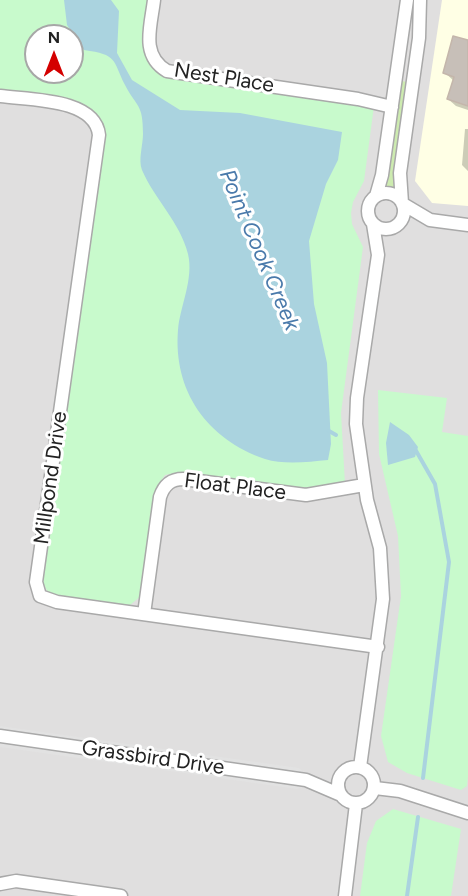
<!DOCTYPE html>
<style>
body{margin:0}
#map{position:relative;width:468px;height:896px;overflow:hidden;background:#f2efe9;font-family:Figtree,sans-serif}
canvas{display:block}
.north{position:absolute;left:24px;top:24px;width:60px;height:60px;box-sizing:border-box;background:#fff;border:2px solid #a7a7a7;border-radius:50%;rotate:0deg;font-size:16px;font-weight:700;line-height:24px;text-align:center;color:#222}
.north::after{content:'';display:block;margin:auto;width:21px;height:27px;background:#d40000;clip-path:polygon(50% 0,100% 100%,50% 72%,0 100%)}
</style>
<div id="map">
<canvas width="468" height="896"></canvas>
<div class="north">N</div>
</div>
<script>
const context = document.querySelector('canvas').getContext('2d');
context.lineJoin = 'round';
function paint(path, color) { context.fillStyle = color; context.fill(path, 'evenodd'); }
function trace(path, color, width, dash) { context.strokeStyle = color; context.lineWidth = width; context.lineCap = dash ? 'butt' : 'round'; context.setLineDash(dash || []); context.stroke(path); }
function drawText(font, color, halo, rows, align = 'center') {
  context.font = font + ' Figtree,sans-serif'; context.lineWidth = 6; context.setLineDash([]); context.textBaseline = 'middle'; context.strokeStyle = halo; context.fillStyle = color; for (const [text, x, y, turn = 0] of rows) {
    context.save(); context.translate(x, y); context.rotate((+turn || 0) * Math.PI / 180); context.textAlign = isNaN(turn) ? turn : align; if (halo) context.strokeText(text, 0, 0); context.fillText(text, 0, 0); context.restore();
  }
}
paint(new Path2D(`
 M0 0H468V896H0ZM36 36H72V72H36Z`), '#e0dfdf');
paint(new Path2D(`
 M442 0H468V206L432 203 415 181Z`), '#ffffe5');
paint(new Path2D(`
 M401 81 408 82 395 189 384 187Z`), '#cdebb0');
paint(new Path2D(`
 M0 0H149C146 26 134 59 163 74L374 106 364 181 353 202 351 213 352 224 363 247 341 413 345 484 312 490H295L175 473 165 475 157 486 141 596 130 605 59 596 48 592 43 584 104 130C95 93 32 96 0 91ZM36 36H72V72H36Z
 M378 390 447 398 442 432 468 436V776L467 786 461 790 407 773 388 762 381 736 401 596 398 536 379 454Z
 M393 809 461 829 451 896H360L367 843 376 821Z`), '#c8facc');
paint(new Path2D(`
 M0 726 299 768 305 773 0 730Z
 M0 743 303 786 297 789 0 747Z`), '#e2e2e2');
paint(new Path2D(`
 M64 0H111L119 11 117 53 132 80 180 110 240 113 342 132 338 160 326 184 309 241 314 304 327 363 331 444 328 460C308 462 284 465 265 459 207 439 173 391 178 330 180 306 194 279 188 254 180 222 155 200 142 170 138 160 143 145 143 134 143 103 137 108 125 85 112 59 118 55 84 50L67 25Z
 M390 422 409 435 418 447 415 457 388 465 386 443Z`), '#aad3df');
paint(new Path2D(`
 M468 42V110L456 106 448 99 454 81 444 72Z
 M465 129H468V171L462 165Z`), '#0003');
trace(new Path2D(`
 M329 431 336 435
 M415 449 435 484 449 562 423 778
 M407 896 418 817`), '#aad3df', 4);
const building = new Path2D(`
 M453 36 468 40V106L447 99 454 77 443 73Z`);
paint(building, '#c7bfb8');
trace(building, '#c4b6ab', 1.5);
const minor = new Path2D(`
 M154 0C151 26 140 55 167 71L358 99 392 107
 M0 96C29 100 95 98 99 135L36 582 40 596 57 602 378 647
 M368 211a18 18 0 1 1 36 0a18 18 0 1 1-36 0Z
 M376 196 382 175 407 0
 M402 203 400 173 419 38 420 0
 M403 204 430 220 468 225
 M144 614 160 497C164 485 171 479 183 479L306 495 364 485
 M0 736 306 780 341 795
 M338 785a18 18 0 1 1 36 0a18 18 0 1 1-36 0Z
 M360 767 383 599 380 548 367 500 356 424 357 398 378 255 373 224
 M375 788 400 791 468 813
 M0 884 16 881 121 896
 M345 896 356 804`);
trace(minor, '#a9a9a9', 15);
trace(minor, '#fff', 12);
drawText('21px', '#222', '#fff', [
 ["Nest Place",224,78,9],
 ["Millpond Drive",51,478,-82],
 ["Float Place",235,487,7],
 ["Grassbird Drive",153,758,8]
]);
drawText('italic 22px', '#4a7aab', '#fff', [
 ["Point Cook Creek",259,250,67]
]);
</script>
